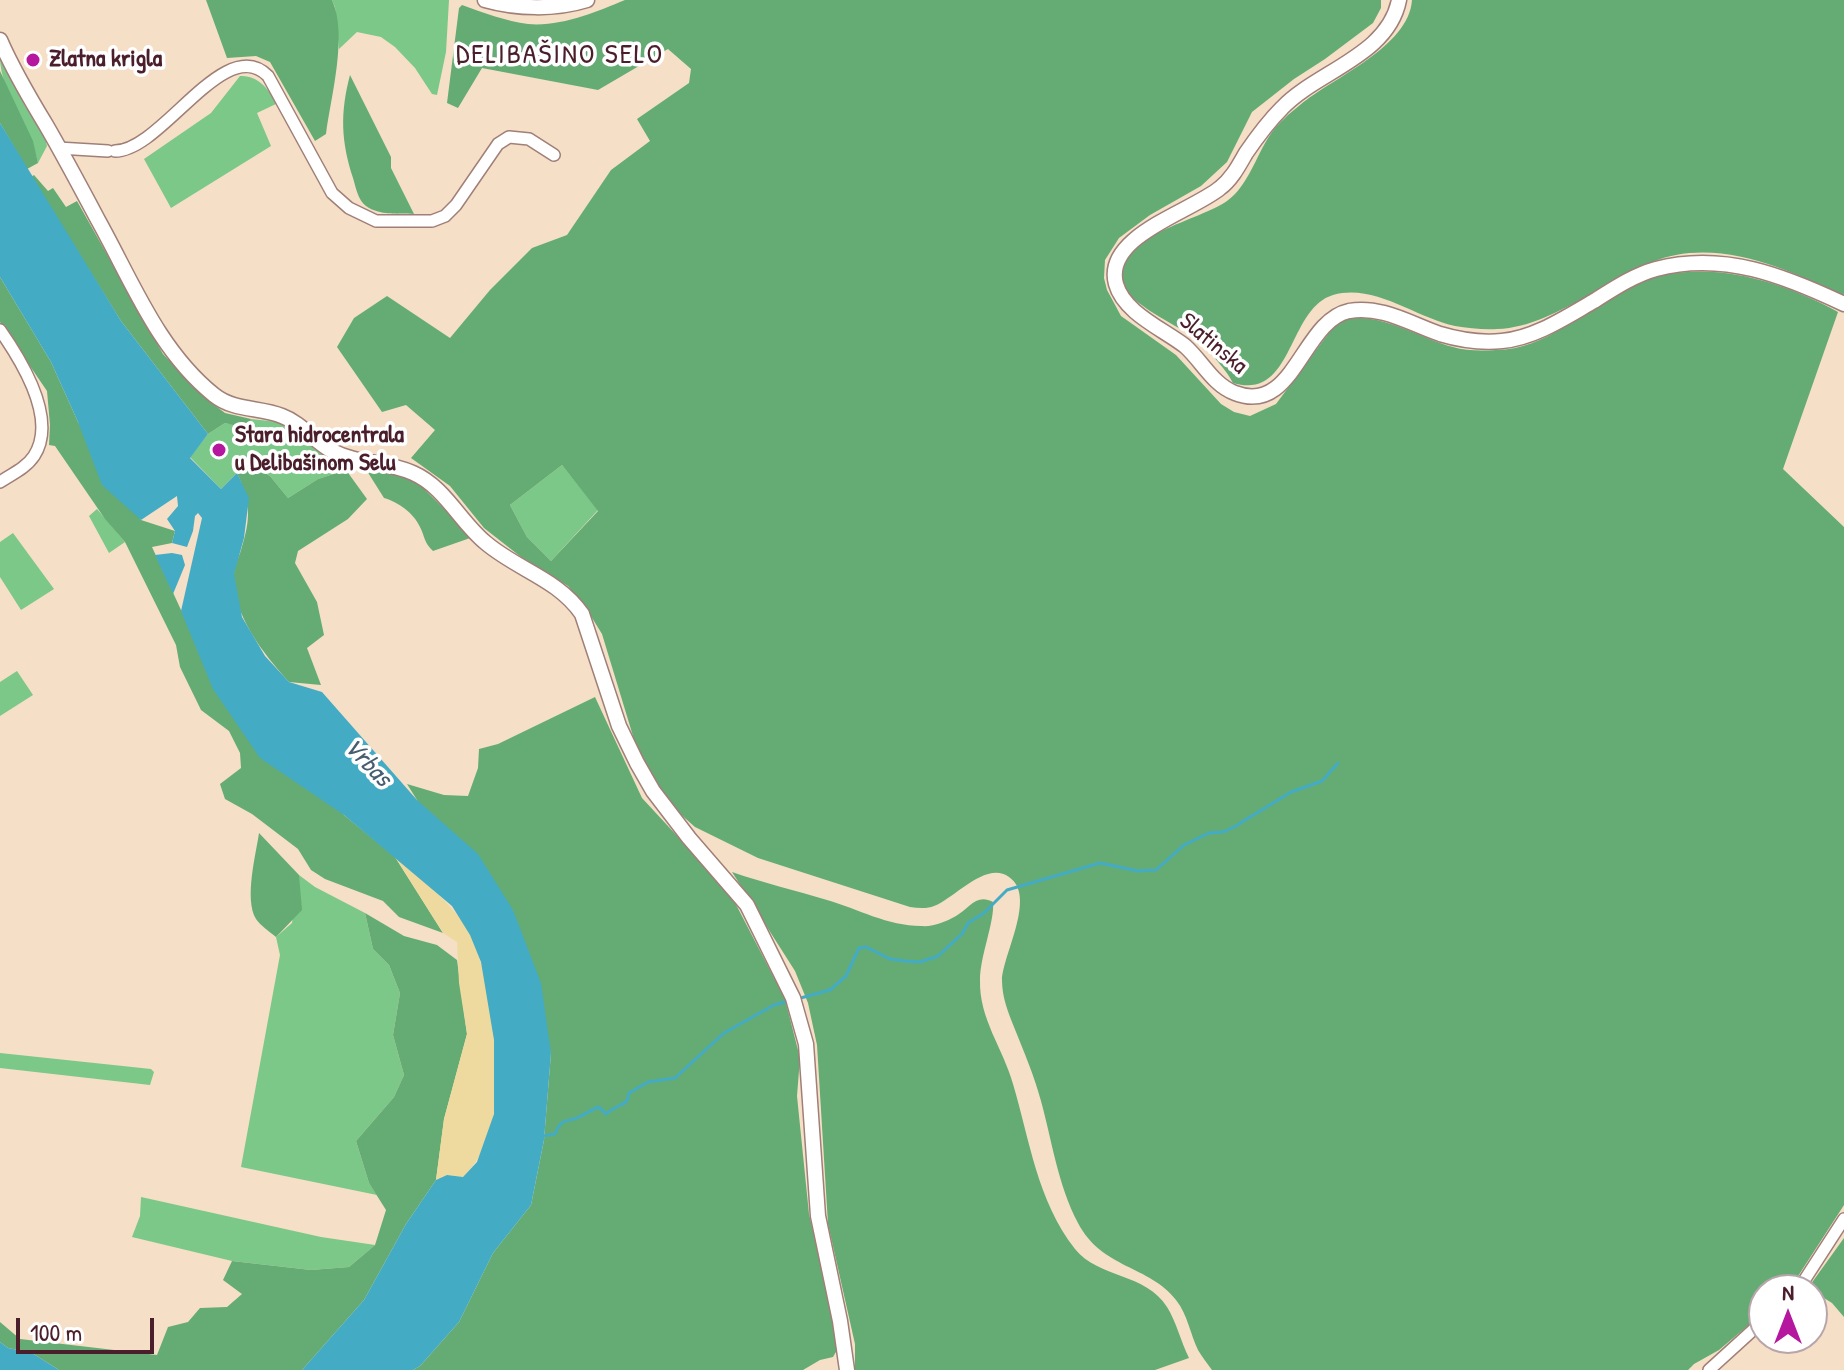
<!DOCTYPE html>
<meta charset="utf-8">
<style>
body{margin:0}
#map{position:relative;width:1844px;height:1370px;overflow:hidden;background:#f5dfc6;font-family:"Patrick Hand",sans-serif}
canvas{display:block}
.north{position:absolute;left:1748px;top:1274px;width:80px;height:80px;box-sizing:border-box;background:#fff;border:2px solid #b7a5aa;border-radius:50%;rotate:0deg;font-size:22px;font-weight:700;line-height:32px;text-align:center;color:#4a1f2b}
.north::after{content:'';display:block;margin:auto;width:28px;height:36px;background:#b5179e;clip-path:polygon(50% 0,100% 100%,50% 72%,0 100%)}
.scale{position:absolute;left:16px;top:1318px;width:138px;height:36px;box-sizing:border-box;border:4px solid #4a1f2b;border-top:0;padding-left:10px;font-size:24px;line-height:28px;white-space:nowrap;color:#4a1f2b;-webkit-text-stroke:6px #fff;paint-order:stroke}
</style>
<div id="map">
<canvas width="1844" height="1370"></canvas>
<div class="north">N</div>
<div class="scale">100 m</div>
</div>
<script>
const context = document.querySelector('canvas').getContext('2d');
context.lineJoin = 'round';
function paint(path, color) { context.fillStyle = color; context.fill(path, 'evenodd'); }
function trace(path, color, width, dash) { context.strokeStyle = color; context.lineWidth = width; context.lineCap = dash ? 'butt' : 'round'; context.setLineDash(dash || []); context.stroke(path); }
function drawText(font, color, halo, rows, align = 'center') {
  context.font = font + ' "Patrick Hand",sans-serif'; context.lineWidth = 7; context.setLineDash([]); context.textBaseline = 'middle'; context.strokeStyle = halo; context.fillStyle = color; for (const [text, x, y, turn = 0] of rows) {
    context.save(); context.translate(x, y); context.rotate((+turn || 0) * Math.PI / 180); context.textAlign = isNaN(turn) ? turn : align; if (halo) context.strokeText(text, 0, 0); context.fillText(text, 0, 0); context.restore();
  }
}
paint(new Path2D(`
 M332 0H449L446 52 437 95 432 94 415 68 395 47 381 37 357 32 339 49 335 7Z
 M0 57 25 106 45 137 47 146 38 163C30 128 0 91 0 57Z
 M240 76C259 75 268 90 278 103L257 113 271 146 171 208 144 159 211 113Z
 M251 419 278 422 346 470 318 479 288 498 270 476 252 465 237 473 221 489 190 457 208 434 225 423 245 427Z
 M562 465 598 510 551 561 527 537 510 505Z
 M97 509 125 542 109 553 89 516Z
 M13 533 54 589 21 610 0 577V542Z
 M17 671 33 695 0 716V682Z
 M299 875 315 887 365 913 373 949 389 965 400 993 393 1035 404 1075 394 1097 356 1141 369 1183 377 1195 241 1167 280 955 276 937 292 923Z
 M0 1053 151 1069 154 1072 150 1085 0 1068Z
 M141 1197 321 1237 375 1245 349 1267 311 1270 232 1261 132 1237 140 1216Z`), '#7bc888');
paint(new Path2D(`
 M206 0H332C348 35 331 96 326 134L315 141 270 62 256 56 227 58Z
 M625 0H1381V8L1373 23 1325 59 1294 79 1252 112 1227 162 1201 186 1150 215 1119 238 1105 260 1104 278 1107 290 1121 316 1176 355 1221 404 1234 412 1250 416 1276 404 1337 322C1374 307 1416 337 1453 347 1466 351 1482 351 1496 350 1546 350 1585 309 1627 288 1694 254 1777 278 1838 312L1783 469 1844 527V1205L1791 1287 1787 1290H1764V1312L1719 1350 1694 1364 1688 1370H1212C1207 1363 1202 1357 1198 1350 1190 1334 1188 1315 1176 1300 1149 1265 1102 1269 1078 1223 1058 1185 1052 1141 1041 1101 1034 1075 1024 1052 1014 1027 1008 1012 1002 997 1002 980 1003 954 1037 896 1009 877 986 860 954 899 934 906 927 909 918 908 910 907L758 858 695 827 661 797 640 759 602 634 586 608 568 586 521 557 484 528 450 486 411 458 435 430 406 405 382 412 337 347 354 318 387 296 450 338 490 290 532 248 567 235 611 170 650 141 637 119 689 83 691 69 668 49 598 90 482 68 458 108 447 103 459 8 462 5C484 13 506 21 528 24 561 27 596 12 625 0ZM562 465 598 511 551 561 527 537 510 505Z
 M1412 0H1844V297C1794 272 1734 244 1676 255 1644 261 1616 281 1588 296 1559 311 1530 328 1497 329 1484 330 1468 328 1455 326 1416 318 1375 283 1333 295 1287 309 1294 401 1233 383 1227 370 1202 342 1189 334 1172 323 1122 300 1120 278 1115 236 1201 220 1227 201 1248 186 1256 156 1270 135 1277 124 1290 113 1300 105 1332 78 1409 47 1412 0Z
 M0 71 33 141 38 163 27 169 0 123Z
 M350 75 391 157V168L414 214C398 213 380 216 366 206 358 200 356 188 353 178 341 141 340 113 350 75Z
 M34 175 48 191 53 188 66 207 77 201 163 354 204 397 225 413 251 419 245 428 225 423 208 434 121 321 31 177Z
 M0 277 51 362 78 422 141 520 175 531 172 543 152 547 187 623 344 815 395 857 443 933 399 917 383 901 325 879 311 870 298 849 252 814 225 799 220 784 241 768 240 753 229 731 201 710 180 667 176 645 125 542 105 519 55 446 49 445 50 425 47 391 0 322Z
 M252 465 270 476 288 498 318 479 346 470 367 499 348 519 298 551 295 563 317 602 324 635 307 648 321 685 289 682C263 653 232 615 234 574 234 566 239 557 241 550 251 518 251 503 237 473Z
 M367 471 399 474 414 479 473 537 433 551C424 543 425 537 420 527 414 513 398 502 384 498Z
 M595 697 642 798 730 893 785 999 800 1058 797 1096 809 1214 840 1345 833 1357 820 1360 803 1370H413L420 1366 459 1322 493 1253 531 1205 544 1140 551 1053 417 800 407 784 444 795 468 796 478 768 479 749 498 744Z
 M259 833 299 875 302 910 276 937C270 932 260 925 256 919 244 899 256 854 259 833Z
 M732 872C763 883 795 890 827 900 858 909 888 926 921 926 934 927 945 922 956 916 969 909 976 893 993 902 995 921 980 956 980 980 979 1019 1003 1048 1013 1084 1030 1141 1037 1200 1075 1249 1098 1278 1146 1273 1167 1307 1176 1321 1181 1342 1189 1358L1155 1370H855V1344L828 1224 817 1045 808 1003 795 971Z
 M365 913 404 936 437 945 457 960 467 1034 444 1119 436 1180 406 1224 364 1300 302 1370H59L32 1353 8 1348 0 1342V1322L20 1339 157 1355 168 1327 188 1322 200 1308 227 1307 242 1294 223 1280 232 1261 311 1270 349 1267 375 1245 386 1210 369 1183 356 1141 394 1097 404 1075 393 1035 400 993 389 965 373 949Z
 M1844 1238V1317L1832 1303 1808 1288Z`), '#64ac74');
paint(new Path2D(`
 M395 857C422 881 454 903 471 936 492 980 499 1063 494 1112 492 1136 480 1160 463 1177L447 1175 436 1180 444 1119 467 1034 459 983 457 942 443 933Z`), '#eeda9e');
paint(new Path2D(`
 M0 123 121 321 208 434 190 458 221 489 237 473 249 498 244 538 234 574 242 617 265 656 289 682 322 692 417 800 478 854 513 910 541 983 551 1053 544 1140 531 1205 493 1253 459 1322 420 1366 413 1370H302L364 1300 406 1224 436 1180 447 1175 463 1177 477 1162 494 1114V1040L481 962 470 935 452 906 344 815 260 758 213 689 181 611 202 518 198 513 195 516 193 531 187 547 172 543 175 531 167 519 178 506 177 496 141 520 102 485 78 422 51 362 0 277Z
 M172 553 182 555 185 565 173 594 155 555Z
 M0 1342 8 1348 32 1353 59 1370H0Z`), '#44abc4');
trace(new Path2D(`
 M797 999 830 990 846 976 859 948 866 947 890 959 905 961 920 962 938 956 962 934 968 923 984 913 1007 890 1100 863 1138 871 1156 870 1184 845 1209 833 1223 832 1234 827 1291 792 1322 781 1338 763
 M543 1136 555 1134C563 1115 567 1124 581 1116 588 1113 592 1109 599 1107L606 1114C613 1107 620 1107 627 1101L629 1093 648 1082 675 1078 724 1033 774 1005 789 1001`), '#44abc4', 3);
const minor = new Path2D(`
 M58 148 108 151
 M115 151C162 151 225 32 268 76L332 193 349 208 376 221H432L445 216 456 205 498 144 509 137 529 139 554 155
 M0 330C21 360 58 419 34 456 26 468 12 474 0 482
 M1798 1290 1844 1219
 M1709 1370 1764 1320`);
const tertiary = new Path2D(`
 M485 0C517 9 555 10 587 0
 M1399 0C1388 56 1317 71 1282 108 1268 122 1257 137 1246 153 1239 165 1232 179 1220 188 1191 212 1103 236 1116 284 1124 313 1163 329 1185 346 1202 361 1213 385 1235 393 1294 416 1302 321 1349 311 1381 305 1411 324 1440 334 1460 340 1482 343 1502 341 1535 338 1566 317 1594 301 1613 289 1634 275 1656 269 1723 251 1785 276 1844 304
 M0 40C13 70 29 97 46 125 64 156 81 188 98 220 132 281 158 350 214 395 234 411 259 407 282 416 301 423 314 441 332 451 357 464 387 461 413 473 445 487 460 522 486 543 518 570 558 579 582 614L619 726 637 763 653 791 689 838 747 905 793 998 806 1044 818 1216 840 1321 847 1370`);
trace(minor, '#a07f78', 14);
trace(tertiary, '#a07f78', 17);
trace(minor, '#fff', 11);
trace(tertiary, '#fff', 14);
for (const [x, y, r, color] of [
 [33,60,8,"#b5179e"],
 [219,450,8,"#b5179e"]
]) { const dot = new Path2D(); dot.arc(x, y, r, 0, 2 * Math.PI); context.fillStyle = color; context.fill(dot); trace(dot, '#fff', 3); }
drawText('bold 24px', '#4a1f2b', '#fff', [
 ["Zlatna krigla",49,60],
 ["Stara hidrocentrala",235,436],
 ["u Delibašinom Selu",235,464]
], 'left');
drawText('24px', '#4a1f2b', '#fff', [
 ["Slatinska",1213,344,40]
]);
drawText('italic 26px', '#475e70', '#fff', [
 ["Vrbas",367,763,46]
]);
context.letterSpacing = '2px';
drawText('28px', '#4a1f2b', '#fff', [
 ["DELIBAŠINO SELO",560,56]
]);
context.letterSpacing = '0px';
</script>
